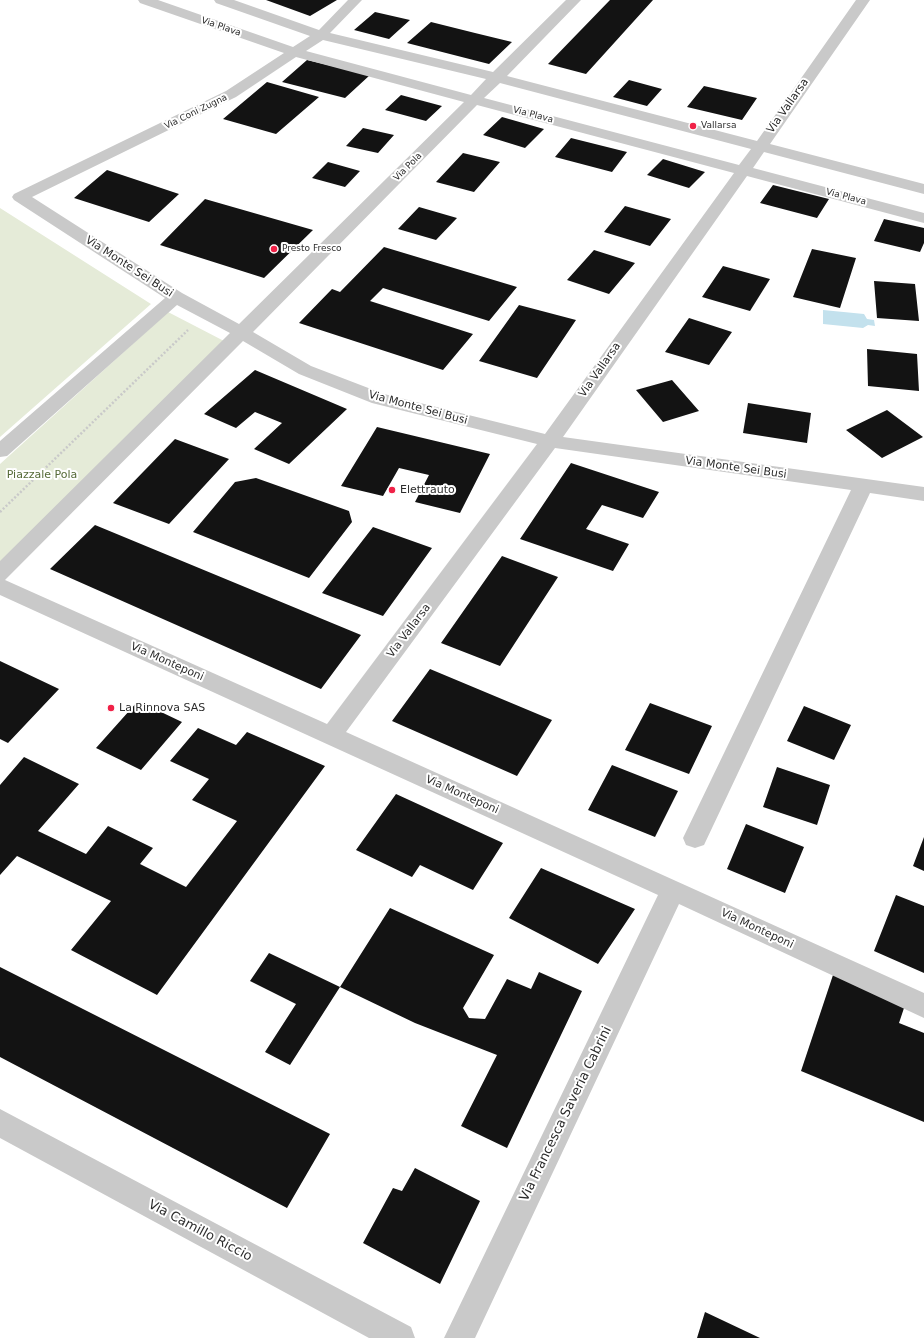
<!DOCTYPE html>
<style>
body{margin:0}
canvas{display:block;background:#fff}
</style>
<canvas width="924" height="1338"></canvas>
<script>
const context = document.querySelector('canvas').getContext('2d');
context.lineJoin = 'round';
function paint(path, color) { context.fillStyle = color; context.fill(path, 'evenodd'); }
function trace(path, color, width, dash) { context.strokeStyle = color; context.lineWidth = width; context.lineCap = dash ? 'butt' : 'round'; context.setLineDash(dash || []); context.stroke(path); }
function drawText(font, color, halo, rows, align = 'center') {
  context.font = font + ' "DejaVu Sans",sans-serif'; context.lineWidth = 4; context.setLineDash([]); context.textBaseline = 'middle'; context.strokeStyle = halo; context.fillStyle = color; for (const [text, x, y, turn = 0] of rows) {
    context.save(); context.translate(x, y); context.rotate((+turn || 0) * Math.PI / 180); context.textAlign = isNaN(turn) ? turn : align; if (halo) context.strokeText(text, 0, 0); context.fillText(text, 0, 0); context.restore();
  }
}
paint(new Path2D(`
 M0 208 151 304 0 437Z
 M168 312 224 341 0 566V464Z`), '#e5ebd8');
paint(new Path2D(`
 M823 310 864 314 867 319 874 320 875 326 868 325 863 328 823 324Z`), '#c3e1ed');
paint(new Path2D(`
 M266 0H337L310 16Z
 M610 0H653L586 74 548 64Z
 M375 12 410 20 389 39 354 30Z
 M431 22 475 33 512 42 489 64 407 43Z
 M307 60 370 75 345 98 282 82Z
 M629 80 662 89 647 106 613 97Z
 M267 82 319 97 276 134 223 119Z
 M704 86 757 98 742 120 687 107Z
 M401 95 442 106 426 121 385 110Z
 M502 117 544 129 525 148 483 135Z
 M363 128 394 135 378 153 346 146Z
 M571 138 627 152 612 172 555 157Z
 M463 153 500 162 474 192 436 182Z
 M663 159 705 172 689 188 647 175Z
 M328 162 360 171 345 187 312 178Z
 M107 170 179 194 149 222 74 198Z
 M773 185 829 199 817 218 760 203Z
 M205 199 313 230 264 278 160 245Z
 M625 206 671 219 650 246 604 232Z
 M419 207 457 218 436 240 398 229Z
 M884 219 924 228V243L920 252 874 241Z
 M384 247 517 287 489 321 383 288 370 301 473 334 443 370 299 323 332 289 340 292Z
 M812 249 856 258 840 308 793 297Z
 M594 250 635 263 609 294 567 280Z
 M723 266 770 279 750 311 702 297Z
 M874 281 915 284 919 321 877 318Z
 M519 305 576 320 537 378 479 361Z
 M689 318 732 332 709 365 665 352Z
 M867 349 917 354 919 391 868 386Z
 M255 370 347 409 289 464 254 449 282 423 255 412 236 428 204 414Z
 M672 380 699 411 663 422 636 390Z
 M748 403 811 413 807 443 743 433Z
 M887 410 923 437 882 458 846 430Z
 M377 427 490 454 460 513 415 502 429 475 399 468 383 496 341 486Z
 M175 439 229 459 169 524 113 503Z
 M571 463 659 492 643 518 602 505 586 529 629 544 613 571 520 539Z
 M256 478 349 511 352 522 309 578 193 532 235 482Z
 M95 525 361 635 321 689 50 569Z
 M373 527 432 548 383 616 322 593Z
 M502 556 558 577 500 666 441 643Z
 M0 661 59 689 8 743 0 739Z
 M430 669 552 720 517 776 392 721Z
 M138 701 182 722 141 770 96 748Z
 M650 703 712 726 689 774 625 750Z
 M804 706 851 725 834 760 787 741Z
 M198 728 236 745 247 732 325 766 157 995 71 950 111 901 17 856 0 875V785L24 757 79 784 38 831 86 854 108 826 153 848 140 864 186 887 237 821 192 800 209 779 170 761Z
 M612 765 678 791 655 837 588 810Z
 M777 767 830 785 817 825 763 807Z
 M396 794 503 843 473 890 420 865 412 877 356 850Z
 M746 824 804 847 785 893 727 869Z
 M924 837V871L913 866Z
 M541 868 635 909 598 964 509 918Z
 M896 895 924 906V973L874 951Z
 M390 908 494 955 463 1008 469 1018 485 1019 507 979 531 989 539 972 582 991 507 1148 461 1126 497 1055 415 1023 340 987Z
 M269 953 340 987 290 1065 265 1052 296 1004 250 981Z
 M0 967 330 1134 287 1208 0 1057Z
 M833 975 906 1002 899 1023 924 1033V1122L801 1071Z
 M415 1168 480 1201 440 1284 363 1243 393 1188 402 1191Z
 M705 1312 760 1338H697Z`), '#131313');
trace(new Path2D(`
 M0 512 188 330`), '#c9c9c9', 2.5, [2, 2]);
paint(new Path2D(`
 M138 0H158L293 47 310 36 216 3 214 0H234L319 30 348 0H362L330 33 493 72 566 0H581L507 76 757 141 856 0H870L770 144 924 184V194L764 152 753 168 924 213V223L747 176 563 437 924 487V501L870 493 704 845 695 848 686 845 683 838 851 490 555 448 346 732 924 993V1018L679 904 475 1338H444L658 895 0 595V561L230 333 177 305 7 456 0 457V441L165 298 14 200 12 197 14 194 226 91 284 53 140 3ZM323 40 486 79 471 95 306 51ZM296 57 464 102 239 324 182 293 32 197 236 97ZM500 83 751 149 739 165 484 98ZM477 105 734 173 545 434 384 394 311 366 253 332ZM243 341 299 374 372 403 537 444 327 724 5 580Z
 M0 1109 411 1327 415 1338H369L0 1138Z`), '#c9c9c9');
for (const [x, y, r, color] of [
 [693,126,4,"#f02147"],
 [274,249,4,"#f02147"],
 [392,490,4,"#f02147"],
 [111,708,4,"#f02147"]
]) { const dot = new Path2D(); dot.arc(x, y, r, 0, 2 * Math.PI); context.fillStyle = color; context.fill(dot); trace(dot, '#fff', 1.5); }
drawText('9px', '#2c2c2c', '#fff', [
 ["Via Plava",221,27,19],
 ["Via Coni Zugna",196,112,-26],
 ["Via Plava",533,115,15],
 ["Via Pola",408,167,-45],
 ["Via Plava",846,197,15]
]);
drawText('9px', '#2c2c2c', '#fff', [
 ["Vallarsa",701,126],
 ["Presto Fresco",282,249]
], 'left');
drawText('11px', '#2c2c2c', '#fff', [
 ["Via Vallarsa",788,106,-55],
 ["Via Monte Sei Busi",129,267,33],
 ["Via Vallarsa",600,370,-55],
 ["Via Monte Sei Busi",418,408,15],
 ["Via Monte Sei Busi",736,468,8],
 ["Via Vallarsa",409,631,-53],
 ["Via Monteponi",167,662,24],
 ["Via Monteponi",462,795,24],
 ["Via Monteponi",757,929,25]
]);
drawText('11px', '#556a37', '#fff', [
 ["Piazzale Pola",42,475]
]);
drawText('11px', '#2c2c2c', '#fff', [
 ["Elettrauto",400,490],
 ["La Rinnova SAS",119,708]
], 'left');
drawText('13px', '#2c2c2c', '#fff', [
 ["Via Francesca Saveria Cabrini",566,1114,-64],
 ["Via Camillo Riccio",200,1231,28]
]);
</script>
